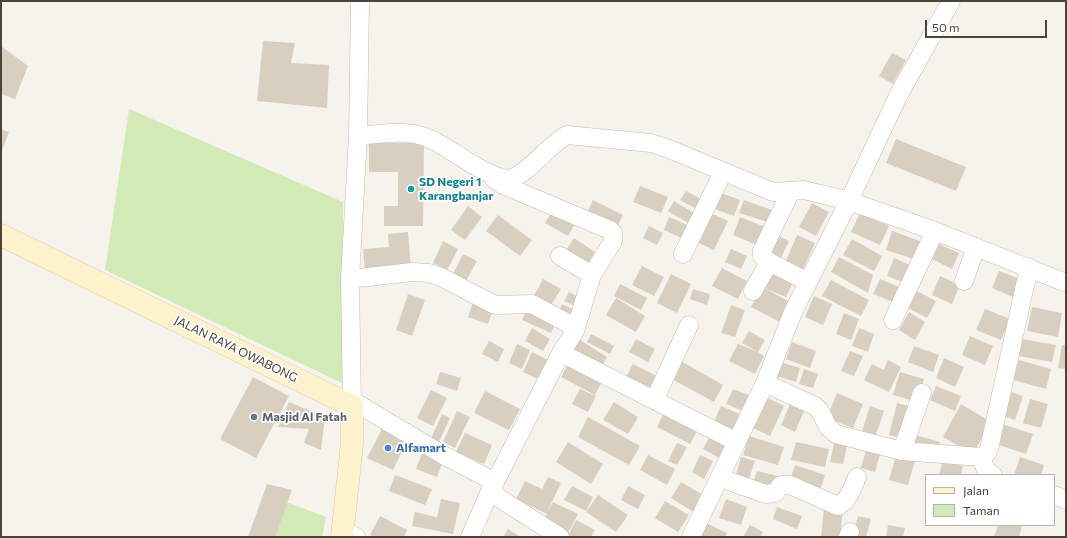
<!DOCTYPE html>
<style>
body{margin:0}
#map{position:relative;width:1067px;height:538px;overflow:hidden;background:#f6f3ec;font-family:Commissioner,sans-serif}
canvas{display:block}
.frame{position:absolute;inset:0;border:2px solid #4b4439;pointer-events:none}
.legend{position:absolute;left:925px;top:474px;width:130px;height:52px;box-sizing:border-box;background:#fff;border:1px solid #b7b4b0;margin:0;padding:5px 7px;list-style:none;font-size:12px;color:#4b4439}
.legend li{display:flex;align-items:center;gap:8px;height:20px}
.legend b{width:20px;border:1px solid #b7b4b0}
.scale{position:absolute;left:925px;top:20px;width:122px;height:18px;box-sizing:border-box;border:2px solid #4b4439;border-top:0;padding-left:5px;font-size:12px;line-height:14px;white-space:nowrap;color:#4b4439;-webkit-text-stroke:3px #fff;paint-order:stroke}
</style>
<div id="map">
<canvas width="1067" height="538"></canvas>
<div class="frame"></div>
<ul class="legend">
<li><b style="height:5px;background:#fff3cd"></b>Jalan</li>
<li><b style="height:11px;background:#d2eab5"></b>Taman</li>
</ul>
<div class="scale">50 m</div>
</div>
<script>
const context = document.querySelector('canvas').getContext('2d');
context.lineJoin = 'round';
function paint(path, color) { context.fillStyle = color; context.fill(path, 'evenodd'); }
function trace(path, color, width, dash) { context.strokeStyle = color; context.lineWidth = width; context.lineCap = dash ? 'butt' : 'round'; context.setLineDash(dash || []); context.stroke(path); }
function drawText(font, color, halo, rows, align = 'center') {
  context.font = font + ' Commissioner,sans-serif'; context.lineWidth = 3.5; context.setLineDash([]); context.textBaseline = 'middle'; context.strokeStyle = halo; context.fillStyle = color; for (const [text, x, y, turn = 0] of rows) {
    context.save(); context.translate(x, y); context.rotate((+turn || 0) * Math.PI / 180); context.textAlign = isNaN(turn) ? turn : align; if (halo) context.strokeText(text, 0, 0); context.fillText(text, 0, 0); context.restore();
  }
}
paint(new Path2D(`
 M129 109 343 202 342 383 105 270Z
 M281 500 326 517 322 537H269Z`), '#d2eab5');
paint(new Path2D(`
 M263 41 295 43 291 63 329 65 327 108 257 101Z
 M1 46 28 66 15 99 1 94Z
 M892 53 906 60 893 84 879 76Z
 M1 129 9 132 1 153Z
 M896 139 966 167 956 191 886 163Z
 M369 143H424L423 226H384V206H398V172H369Z
 M640 186 668 197 661 213 633 202Z
 M686 191 703 200 698 210 680 200Z
 M718 192 740 200 734 216 712 208Z
 M593 200 623 215 616 229 586 215Z
 M744 200 772 210 768 222 739 213Z
 M674 201 694 213 688 223 668 211Z
 M812 203 829 212 816 236 799 227Z
 M468 206 482 217 465 240 451 230Z
 M553 209 576 222 568 236 545 223Z
 M711 213 728 221 714 250 697 242Z
 M860 213 889 226 880 245 851 232Z
 M498 215 532 240 520 256 486 231Z
 M669 217 689 226 684 239 664 230Z
 M740 217 765 227 757 245 733 235Z
 M649 226 663 233 657 245 643 238Z
 M892 231 926 243 920 261 886 250Z
 M408 232 411 269 365 273 363 249 389 247 388 234Z
 M774 234 789 241 780 260 764 252Z
 M797 235 815 243 803 270 785 263Z
 M574 238 595 252 585 268 564 253Z
 M852 239 882 256 874 271 843 255Z
 M443 241 458 249 447 270 433 263Z
 M939 244 959 253 952 269 932 259Z
 M731 249 747 256 741 269 725 262Z
 M463 254 477 261 466 281 453 274Z
 M839 257 873 275 868 293 831 272Z
 M894 258 915 267 908 284 887 276Z
 M642 266 664 277 654 296 632 285Z
 M722 268 747 281 738 299 712 286Z
 M769 271 793 282 786 297 764 288 790 302 780 322 751 307Z
 M999 271 1020 279 1013 297 992 288Z
 M671 274 691 284 677 313 657 303Z
 M940 276 960 285 952 304 932 295Z
 M543 279 561 289 549 309 532 299Z
 M880 279 904 289 898 304 873 294Z
 M831 280 869 300 861 316 822 296Z
 M620 284 647 298 641 310 614 296Z
 M693 289 710 294 707 305 690 299Z
 M915 290 936 301 927 318 906 307Z
 M569 292 581 298 577 307 564 301Z
 M408 294 425 300 412 336 396 330Z
 M814 296 832 304 823 325 805 317Z
 M616 298 645 316 636 332 606 315Z
 M473 302 493 309 488 324 468 317Z
 M562 304 574 310 570 319 558 313Z
 M731 305 745 310 735 337 721 333Z
 M528 306 557 320 551 333 522 320Z
 M1032 307 1062 313 1058 337 1027 331Z
 M985 309 1010 319 1001 340 976 330Z
 M909 312 925 322 915 340 899 330Z
 M844 313 859 319 851 340 836 334Z
 M532 328 550 339 543 351 525 341Z
 M859 328 874 334 868 352 852 346Z
 M749 331 765 340 758 352 742 343Z
 M591 334 614 346 610 354 587 342Z
 M970 336 993 346 985 365 962 355Z
 M636 339 655 349 648 362 629 352Z
 M1022 339 1056 345 1052 362 1019 356Z
 M580 340 607 357 601 368 573 351Z
 M489 341 504 349 498 362 482 354Z
 M792 342 816 351 810 368 786 359Z
 M517 344 530 350 522 369 509 363Z
 M738 344 758 352 764 356 755 374 729 361Z
 M1062 345H1066V369L1058 368Z
 M914 346 939 355 933 372 908 362Z
 M850 351 863 356 854 376 841 371Z
 M532 352 550 361 540 380 523 372Z
 M944 358 964 367 955 387 936 378Z
 M570 360 604 378 595 395 561 377Z
 M679 360 723 385 714 402 670 378Z
 M888 360 901 367 889 392 864 380 872 364 884 370Z
 M1019 360 1051 369 1046 389 1013 380Z
 M780 362 800 368 796 382 776 376Z
 M633 364 661 378 653 394 624 380Z
 M804 369 818 374 813 388 799 384Z
 M440 372 461 378 457 391 436 384Z
 M900 372 924 379 917 402 893 395Z
 M253 377 289 396 256 458 220 439Z
 M936 386 961 396 955 411 930 400Z
 M580 389 596 396 588 412 572 404Z
 M733 389 749 395 743 411 726 404Z
 M431 390 447 398 433 426 417 418Z
 M485 391 520 409 509 430 474 413Z
 M1012 392 1023 396 1015 420 1004 416Z
 M837 393 863 404 853 428 827 418Z
 M768 398 784 406 770 436 753 428Z
 M1030 399 1048 404 1041 428 1023 423Z
 M289 402 325 417 321 450 304 443 309 429 278 427Z
 M614 402 638 417 628 434 603 420Z
 M897 403 913 407 905 439 889 435Z
 M790 404 804 411 795 432 781 425Z
 M961 404 991 422 973 454 943 437Z
 M721 406 740 414 733 430 714 422Z
 M870 406 884 411 876 435 862 431Z
 M666 408 700 426 690 444 657 427Z
 M457 411 470 417 455 448 443 442Z
 M442 414 450 418 439 442 431 438Z
 M588 417 640 446 629 465 578 437Z
 M1002 424 1033 434 1026 454 996 444Z
 M384 425 408 439 393 470 367 458Z
 M465 433 492 445 484 464 456 452Z
 M711 433 728 441 719 458 703 449Z
 M912 434 940 442 936 457 907 449Z
 M749 436 784 447 778 465 743 455Z
 M568 442 603 464 591 484 556 462Z
 M796 442 829 449 825 467 791 460Z
 M677 443 687 447 677 465 668 461Z
 M834 443 847 446 843 464 830 462Z
 M867 446 881 451 875 472 861 468Z
 M424 448 445 456 437 477 416 469Z
 M648 455 675 469 667 485 640 470Z
 M700 455 713 461 704 479 692 472Z
 M896 455 915 461 908 485 889 480Z
 M741 457 755 461 748 482 735 478Z
 M1020 457 1044 465 1041 475H1014Z
 M943 460 963 466 961 475H939Z
 M795 465 825 475 819 493 789 482Z
 M757 471 778 476 774 489 753 483Z
 M395 475 432 489 425 505 389 491Z
 M548 477 561 483 547 512 553 502 578 514 566 537 542 524 547 514 516 499 525 481 542 489Z
 M681 482 705 496 695 513 671 498Z
 M267 484 292 490 275 537H248Z
 M572 486 593 497 586 511 564 500Z
 M628 486 645 495 638 509 621 500Z
 M598 495 628 515 616 532 586 512Z
 M441 499 460 503 453 534 412 526 415 512 437 517Z
 M726 499 747 507 741 525 719 518Z
 M665 501 689 515 678 532 655 518Z
 M777 507 802 516 797 529 773 519Z
 M824 507 843 509 840 537H821Z
 M380 516 407 530 404 537H375L370 535Z
 M858 516 871 519 866 537 853 536Z
 M576 520 595 530 591 537 568 536Z
 M706 523 727 533 725 537H700Z
 M750 525 763 532 760 537H743Z
 M888 525 905 528 903 537H886Z
 M998 525H1022L1019 537H994Z
 M508 529 521 537H503Z`), '#d8cfc1');
const street = new Path2D(`
 M358 136C380 134 407 129 428 138 447 145 493 184 512 178 530 172 548 145 567 135L651 143 669 149 773 192 804 190 849 201 935 231 1066 283
 M494 179 503 185 610 230 613 233V241L592 275 575 331 561 353
 M683 254 723 172
 M560 256 592 275
 M771 263 762 256V251L791 191
 M350 279 412 272 429 273 441 277 495 305 532 304 575 327
 M964 281 976 247
 M753 291 767 266 771 263 808 282
 M893 320 935 231
 M765 383 815 406 820 411 828 427 836 434 902 451 981 457 986 454 989 449 1029 267
 M655 399 689 325
 M353 401 445 456 495 482 491 489 499 498 560 537
 M352 406 350 279 358 136 360 1
 M902 451 922 393
 M981 457 986 470 993 475
 M720 478 766 494 775 493 781 485H790L838 506C849 500 853 487 857 477
 M495 482 561 353 737 442
 M1054 495 1066 500
 M343 530 356 537
 M470 537 491 489
 M691 537 765 383 793 312 849 201 898 96 951 1
 M848 537 850 532`);
const secondary = new Path2D(`
 M1 235 352 406V443L342 537`);
trace(street, '#c2bbae', 19);
trace(secondary, '#d6c79b', 23);
trace(street, '#fff', 18);
trace(secondary, '#fff3cd', 22);
for (const [x, y, r, color] of [
 [411,189,4,"#0f9aa8"],
 [254,417,4,"#6b7280"],
 [388,448,4,"#3f7fe0"]
]) { const dot = new Path2D(); dot.arc(x, y, r, 0, 2 * Math.PI); context.fillStyle = color; context.fill(dot); trace(dot, '#fff', 1.5); }
drawText('bold 12px', '#0d838f', '#fff', [
 ["SD Negeri 1",419,182],
 ["Karangbanjar",419,196]
], 'left');
drawText('12px', '#4b4439', '#fff', [
 ["JALAN RAYA OWABONG",236,349,26]
]);
drawText('bold 12px', '#5b616d', '#fff', [
 ["Masjid Al Fatah",262,417]
], 'left');
drawText('bold 12px', '#366cbe', '#fff', [
 ["Alfamart",396,448]
], 'left');
</script>
